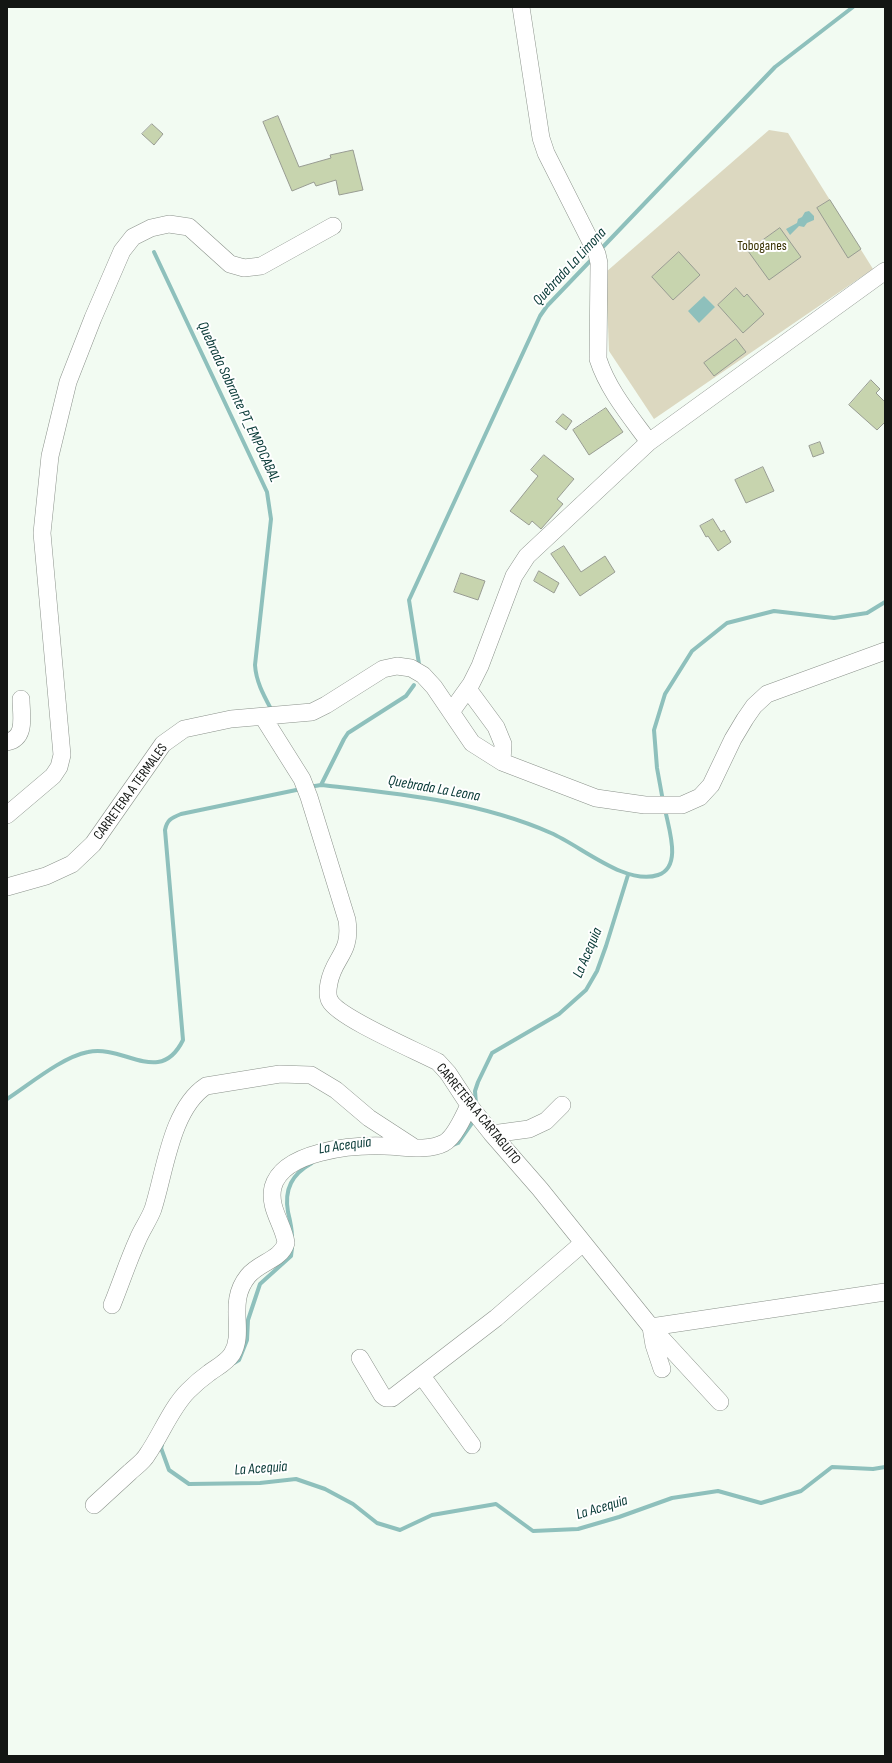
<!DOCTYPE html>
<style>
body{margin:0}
#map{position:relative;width:892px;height:1763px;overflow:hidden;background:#f2fbf2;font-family:"Sofia Sans Condensed",sans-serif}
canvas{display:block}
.frame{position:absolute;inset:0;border:8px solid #131613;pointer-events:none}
</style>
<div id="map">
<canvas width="892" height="1763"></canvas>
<div class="frame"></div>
</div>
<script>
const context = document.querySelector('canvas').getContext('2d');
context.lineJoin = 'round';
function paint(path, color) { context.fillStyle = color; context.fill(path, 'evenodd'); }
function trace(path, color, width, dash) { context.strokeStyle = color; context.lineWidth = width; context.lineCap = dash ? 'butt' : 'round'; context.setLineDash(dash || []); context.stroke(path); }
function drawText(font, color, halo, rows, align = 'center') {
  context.font = font + ' "Sofia Sans Condensed",sans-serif'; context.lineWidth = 4; context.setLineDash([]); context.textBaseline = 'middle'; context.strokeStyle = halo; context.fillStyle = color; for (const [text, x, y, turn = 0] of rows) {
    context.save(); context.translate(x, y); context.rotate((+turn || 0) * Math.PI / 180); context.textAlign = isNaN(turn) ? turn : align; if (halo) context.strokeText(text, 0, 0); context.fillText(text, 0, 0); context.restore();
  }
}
paint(new Path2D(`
 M769 130 788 133 873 269 654 419 609 351 606 272Z`), '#dcd8c0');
paint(new Path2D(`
 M809 211 814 216V220L807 223 804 227 799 226 790 235 786 229 797 223 798 219 802 217 805 212Z
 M704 296 715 307 699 323 688 311Z`), '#8ec0bc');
trace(new Path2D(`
 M600 250 775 67 853 7
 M154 252 267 492 271 519 255 665C256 681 263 694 271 709
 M419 664 409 600 540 316 547 306 593 258
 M321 785 344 739 348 733 406 696 414 685
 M309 787 321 785C400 794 478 801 551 833 581 846 626 886 658 875 683 867 668 827 665 809
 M663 801 657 768 654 730 665 694 692 651 727 623 774 611 834 618 867 613 885 602
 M7 1099C30 1084 62 1057 88 1052 124 1044 160 1087 183 1040L165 830C167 820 171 818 181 814L301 789
 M476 1104 475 1091 478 1082 492 1053 559 1014 586 990 597 971 606 946 628 875
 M453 1145 458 1143 472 1123
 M292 1237C292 1229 290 1220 288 1212 284 1189 292 1174 312 1163
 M234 1363 239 1360 247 1340 248 1320 260 1284 291 1256 292 1248
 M162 1445 161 1448 169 1470 189 1484 260 1483 296 1479 325 1489 353 1504 377 1523 400 1530 432 1515 496 1504 533 1531 578 1529 619 1517 672 1498 718 1491 761 1503 801 1491 832 1467 873 1469 885 1467`), '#8ec0bc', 4);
const building = new Path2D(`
 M278 116 299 167 331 158 330 155 353 150 363 190 339 195 336 180 316 186 314 182 292 191 263 122Z
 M152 124 163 134 154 145 142 134Z
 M830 200 861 249 848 258 817 208Z
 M780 228 801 257 769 280 748 251Z
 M679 252 700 275 673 300 652 277Z
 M736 288 744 297 747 294 764 314 743 333 718 305Z
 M736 339 746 352 714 376 704 363Z
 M871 380 880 389 876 393 885 402V422L877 430 849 405Z
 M606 408 623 432 589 455 573 430Z
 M563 414 572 421 566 430 556 422Z
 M820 442 824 453 813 457 809 446Z
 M544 455 574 479 557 499 563 504 541 529 532 521 529 525 510 511 538 476 531 470Z
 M763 467 774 491 746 503 735 480Z
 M713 519 721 532 724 530 731 542 718 551 708 536 706 537 700 526Z
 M564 546 581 572 605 556 615 572 580 596 551 554Z
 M539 571 559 583 554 593 534 581Z
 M461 573 485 581 478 600 454 592Z`);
paint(building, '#c7d4ae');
trace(building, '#989c92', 1);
const minor = new Path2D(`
 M521 7 541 138 546 153 597 254 599 263 598 359C608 390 630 416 649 442
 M468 689 496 727 503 744 502 762
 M451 712 471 684 480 666 514 576 527 556 649 442 885 271
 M263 717 302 779 309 797 347 920C352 954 334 956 329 983 328 988 327 996 330 1001 339 1018 417 1051 438 1062L448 1073 469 1105 492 1134 540 1189 651 1327 720 1402
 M7 742C27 738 21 715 21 699
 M7 815 53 776 59 767 62 755 42 533 50 456 68 382 93 318 122 251 133 237 151 228 169 224 189 227 230 264 244 268 261 266 333 226
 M7 887 46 876 72 864 93 844 163 744 184 729 231 719 312 712 326 705 383 669 397 666 411 668 423 675 434 687 472 743 502 762 596 798 645 805H682L700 797 711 785 733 739 745 719 754 706 767 694 885 651
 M492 1134 529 1129 546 1121 562 1105
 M112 1305C121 1283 128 1261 138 1239 142 1229 149 1220 153 1209 165 1172 171 1109 206 1086L280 1074 311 1075 336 1090 369 1118 412 1146
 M360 1358 382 1395 386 1398H392L496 1318 583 1243
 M662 1369 654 1345 651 1327 885 1292
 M422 1376 472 1445
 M94 1505C106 1494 118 1483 130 1472 135 1467 143 1462 147 1455 161 1435 171 1408 188 1391 194 1385 202 1378 209 1373 217 1367 226 1363 232 1354 246 1331 226 1303 248 1276 259 1262 281 1260 286 1243 284 1225 268 1208 273 1187 283 1151 352 1145 384 1146 402 1146 427 1152 444 1143 454 1138 464 1116 469 1105`);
trace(minor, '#8b928b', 18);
trace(minor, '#fff', 17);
drawText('14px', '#383100', '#fff', [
 ["Toboganes",762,246]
]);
drawText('14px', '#131613', '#fff', [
 ["CARRETERA A TERMALES",131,792,-54],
 ["CARRETERA A CARTAGUITO",478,1114,51]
]);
drawText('italic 15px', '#043633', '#fff', [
 ["Quebrada La Limona",570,267,-47],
 ["Quebrada Sobrante PT_EMPOCABAL",238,402,65],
 ["Quebrada La Leona",434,789,10],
 ["La Acequia",588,953,-67],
 ["La Acequia",345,1146,-8],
 ["La Acequia",261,1469,-4],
 ["La Acequia",602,1508,-17]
]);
</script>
